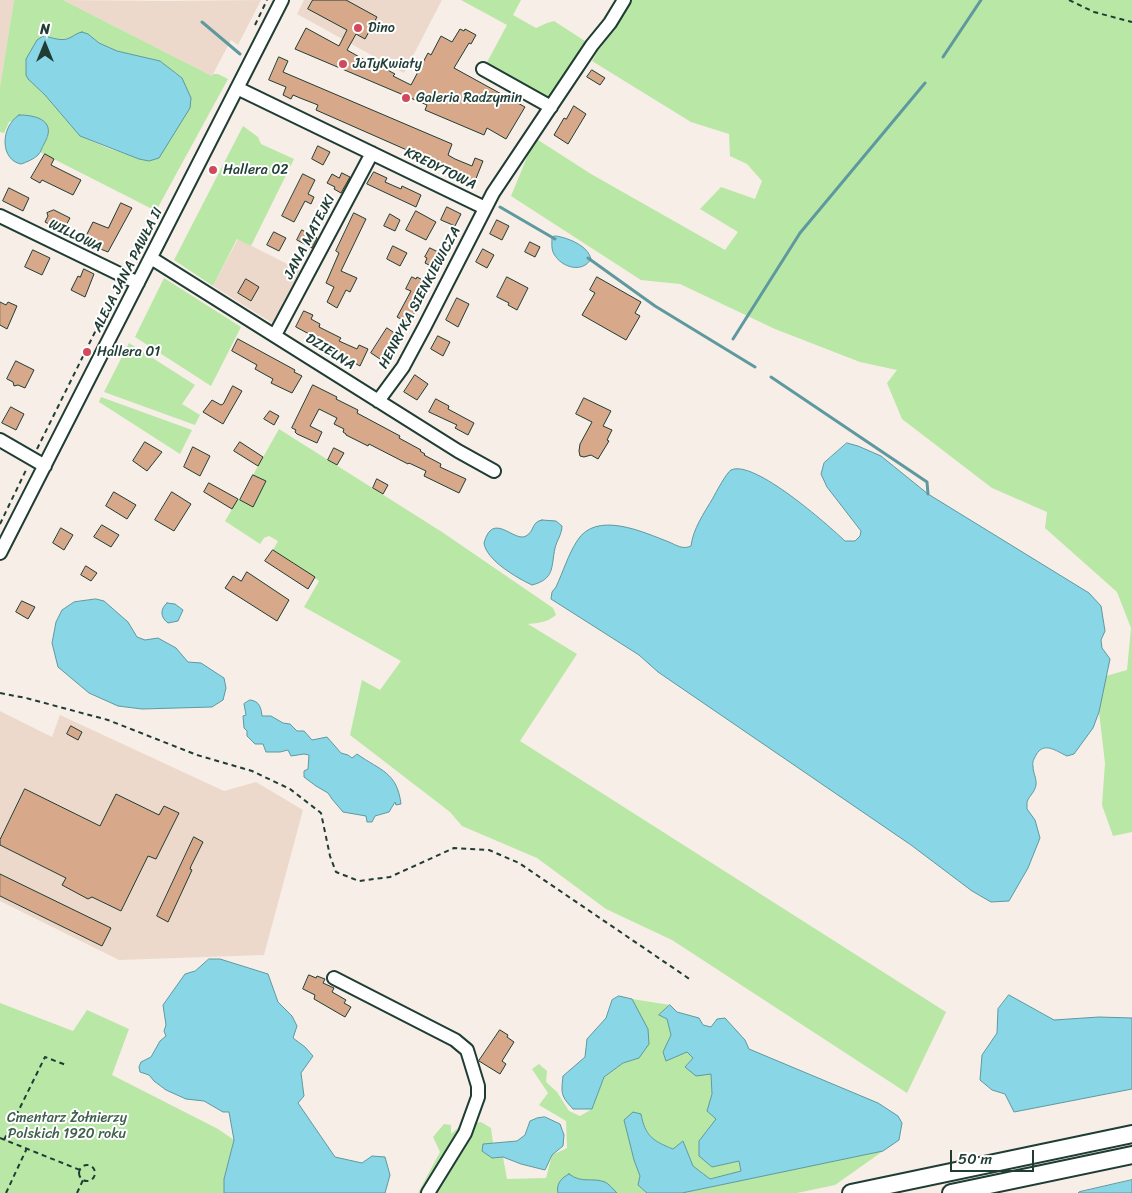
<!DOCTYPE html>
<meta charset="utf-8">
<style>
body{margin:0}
#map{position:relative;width:1132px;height:1193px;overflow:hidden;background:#f7eee7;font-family:Sriracha,sans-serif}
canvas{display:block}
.north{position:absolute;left:20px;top:20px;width:50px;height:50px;-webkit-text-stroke:4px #fff;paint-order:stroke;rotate:0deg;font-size:14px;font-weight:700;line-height:20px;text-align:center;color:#1f3d34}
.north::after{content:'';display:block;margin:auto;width:18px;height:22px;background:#1f3d34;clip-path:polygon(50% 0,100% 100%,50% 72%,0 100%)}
.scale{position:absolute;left:950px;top:1150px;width:84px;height:22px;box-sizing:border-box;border:2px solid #1f3d34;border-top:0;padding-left:6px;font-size:15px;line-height:18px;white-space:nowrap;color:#1f3d34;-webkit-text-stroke:4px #fff;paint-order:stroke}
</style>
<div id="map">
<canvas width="1132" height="1193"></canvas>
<div class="north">N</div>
<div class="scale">50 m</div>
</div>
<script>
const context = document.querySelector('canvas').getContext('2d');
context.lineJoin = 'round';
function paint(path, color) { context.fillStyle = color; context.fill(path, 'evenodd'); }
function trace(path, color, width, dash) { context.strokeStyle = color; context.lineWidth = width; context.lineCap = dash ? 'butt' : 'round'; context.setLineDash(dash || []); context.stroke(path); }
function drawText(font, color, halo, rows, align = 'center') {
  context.font = font + ' Sriracha,sans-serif'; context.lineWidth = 4; context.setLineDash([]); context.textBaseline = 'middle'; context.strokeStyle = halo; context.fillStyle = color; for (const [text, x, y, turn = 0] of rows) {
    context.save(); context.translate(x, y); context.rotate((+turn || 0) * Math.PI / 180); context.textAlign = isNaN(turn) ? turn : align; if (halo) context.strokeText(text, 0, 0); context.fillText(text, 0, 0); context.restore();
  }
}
paint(new Path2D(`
 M0 0H14L0 87Z
 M63 0 166 1 261 0 238 45 231 40 212 76Z
 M304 0H442L404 73 297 14Z
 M238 239 303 272 299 281 294 283 282 304 284 308 274 324 213 286Z
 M0 711 52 737 60 715 224 791 256 782 303 810 264 955 119 960 0 901Z`), '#edd9cb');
paint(new Path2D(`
 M14 0H63L212 76 213 74H218L228 79 156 211 40 152 48 137 27 115 9 122 4 133 0 132V87ZM49 37 58 39 93 38 98 43 117 51 160 61 182 78 149 161 110 149 80 136 45 95 28 79 26 75V69Z
 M461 0H521L513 15 536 28 547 23 554 21 588 43 551 101 485 66 507 25Z
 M628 0H1132V832L1113 836 1102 805 1105 763 1099 712 1101 693 1106 676 1127 670 1131 628 1117 592 1045 528 1047 512 992 488 902 419 887 383 897 370 860 362 775 329 680 284 641 280 511 196 535 138 591 174 725 250 738 232 700 209 721 187 755 199 762 181 747 164 730 156 729 134 691 122 592 61Z
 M243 126 258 137 261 144 294 159 251 246 237 239 213 286 174 260Z
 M164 278 241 327 211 386 135 337Z
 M129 343 195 385 182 404 200 415 195 425 104 392Z
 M101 397 192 430 180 454 99 402Z
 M279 429 442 532 553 608 556 615C548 622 539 623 528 624L577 654 520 741 946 1012 907 1093 672 940 606 909 537 858 462 826 450 812 350 735 362 680 380 690 401 661 304 607 319 581 273 550 278 541 269 536 264 538 260 544 225 521 238 499 253 506 266 481 253 475Z
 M632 999 670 1005 659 1015 667 1019 671 1035 663 1052 666 1061 687 1052 693 1058 685 1067 711 1073 712 1093 707 1111 717 1119 699 1141 712 1167 739 1161 741 1171 710 1179 693 1166 683 1141 674 1149C653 1141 645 1136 641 1114L634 1160 640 1176 638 1185 647 1193H418L440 1152 433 1137 444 1124 451 1125V1134L460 1126 481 1122 491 1128 493 1143 483 1144 492 1158 503 1157 507 1179 546 1178 552 1155 567 1148 566 1121 539 1105 548 1093 532 1069 539 1064 547 1071 546 1082 557 1092 569 1111 580 1116 592 1109 604 1077 623 1063 639 1058 647 1029Z
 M0 1003 73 1031 87 1010 129 1029 112 1075 218 1129 234 1140 224 1178V1193H0Z
 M883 1151 835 1185 797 1193H682Z`), '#b9e7a5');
const water = new Path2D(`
 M82 32 88 34 99 43 117 51 160 61 182 78 191 98 190 108 159 158 149 161 139 159 80 136 45 95 28 79 26 75V59L37 40 43 36C51 37 59 41 67 39 73 37 76 33 82 32Z
 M19 115C39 115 57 122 44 144 42 147 41 152 38 155 34 159 27 162 21 164 0 160 0 127 19 115Z
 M556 236C569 238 588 246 591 259 582 274 561 267 554 254 551 249 552 243 552 237Z
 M847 443 858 446 881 456 928 494 1089 593 1101 606 1105 631 1101 640 1102 648 1110 659 1099 712 1093 728 1074 754 1067 756C1056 751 1044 741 1036 755 1034 759 1032 762 1033 766 1033 773 1037 779 1036 785 1035 792 1029 796 1027 802V809L1035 820 1040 838 1028 868 1009 901 991 902 972 891 911 845 658 672 639 655 551 599 552 592 556 587C563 572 568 555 577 541 596 510 643 532 669 542 676 545 683 550 691 546 693 529 704 513 713 498 716 492 727 472 731 470 754 459 828 525 845 541H855L860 536 861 531 827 487 821 474 824 463Z
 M542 520 556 521 562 526C562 534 557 540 555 548 551 567 555 579 532 585 517 578 486 560 484 543 493 510 514 543 526 536 535 531 531 522 542 520Z
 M96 599 104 601 128 622 137 637 145 640 158 638 176 648 188 662 201 663 224 678 226 688 223 700 212 707 142 709 118 706 89 693 58 667 52 643 56 622 62 610 74 602Z
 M167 603 175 604 183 610 178 621 168 623C160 617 160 609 167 603Z
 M250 700C260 701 261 708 262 716H271L283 723 290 724 297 731H304L312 740 327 737 341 753 348 755 352 758 357 754C381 771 397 772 401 804L396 805 395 802 389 812 375 816 372 822H367L366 816 343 812 332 799 328 793 316 786 304 777V771L308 769 309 755 304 754 291 756 288 750 280 752H266L263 744H255L247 736V731L244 728 243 716 246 715 244 704Z
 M209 959H220L268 974 278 1002 292 1016 297 1026 293 1038 305 1047 313 1056 301 1073 304 1096 298 1103 335 1157 362 1163 372 1156 385 1157 390 1175 385 1193H224V1179L234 1140 229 1112H223L204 1101 186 1099 166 1090 154 1081 149 1075 140 1072 139 1067 141 1062 151 1057 160 1041 166 1036 164 1031 166 1025 163 1005 185 974 195 971Z
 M1009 995 1054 1020 1099 1017 1132 1018V1089L1014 1112 1005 1094 992 1090 980 1080 982 1055 997 1033 998 1009Z
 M619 996 632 999 648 1029 649 1044 639 1058 623 1063 604 1077 592 1109H573C561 1096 561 1094 563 1076L585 1057 587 1039 606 1018 612 1000Z
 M670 1005 677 1012 699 1018 703 1025 711 1027 717 1019 725 1018 745 1040 749 1049 878 1103 898 1116 902 1123 899 1140 883 1151 682 1193H647L638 1185 640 1176 634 1160 624 1120 633 1112 641 1114C645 1136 653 1141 673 1149L683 1141 693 1166 710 1179 741 1171 739 1161 712 1167 699 1156V1141L716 1119 707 1111 712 1094 711 1074 696 1076 685 1067 693 1058 687 1052 666 1061 663 1052 671 1035 667 1019 659 1015Z
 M545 1117 560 1124 564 1135 563 1146 552 1155 545 1170 521 1164 503 1157 492 1158 482 1151 483 1144 517 1141 525 1135 530 1121 537 1118Z
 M569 1174C582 1184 592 1177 605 1182 609 1184 613 1189 617 1193H558C556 1184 561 1178 569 1174Z
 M1132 1180V1193H1078L1079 1192Z`);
paint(water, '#88d6e6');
trace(water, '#5e999f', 1);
trace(new Path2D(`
 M202 22 240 54
 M943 57 981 0
 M500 207 555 239
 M588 258 655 306 755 367
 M733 339 800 233 925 83
 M771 377 927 482 928 494`), '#5e999f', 3);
const building = new Path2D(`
 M313 0H346L377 17 365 39 356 34 347 50 379 68 380 66 395 74 393 76 411 85 428 53 431 55 441 36 452 42 460 29 464 31 465 29 476 35 471 44 469 43 454 68 525 107 506 139 487 128 484 135 425 110 427 105 295 49 306 28 339 46 347 30 308 9Z
 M279 57 288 61 283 72 452 144 448 155 455 159 472 166 475 158 483 161 475 181 459 175V173L316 110 318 105 300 98 293 95 291 99 283 95 286 87 269 80Z
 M592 70 605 78 600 85 587 77Z
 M574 106 586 114 568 144 554 135 564 118 566 119Z
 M318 146 330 152 323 165 312 159Z
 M45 154 54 159 51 165 81 180 73 195 42 180 40 183 31 178Z
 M374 172 387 178 385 182 401 189 402 186 421 195 416 207 367 184Z
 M342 173 350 177 341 193 334 189 335 187 327 183 332 174 339 178Z
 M303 174 315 180 308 194 314 197 311 204 305 201 294 222 282 216Z
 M9 188 29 198 23 211 3 201Z
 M121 203 132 208 108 252 98 248 101 243 86 236 93 222 108 228Z
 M447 207 461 214 455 226 441 220Z
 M54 210 70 218 63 231 45 222 48 216 47 213Z
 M416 211 436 222 426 240 406 230Z
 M354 213 366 219 341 271 357 278 350 292 346 290 337 308 327 302 334 287 326 283 339 253 336 251Z
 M390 214 400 220 395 231 384 226Z
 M497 220 509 226 502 240 490 234Z
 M302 230 317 238 312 248 297 240Z
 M274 232 286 238 279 251 267 245Z
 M530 242 540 247 535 257 525 252Z
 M393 246 407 253 400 266 387 259Z
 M430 248 444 255 437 269 425 263 427 258 425 257Z
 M483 249 494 255 487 268 476 262Z
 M33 250 50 258 42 275 25 267Z
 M84 269 94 274 85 297 71 290 78 276 80 277Z
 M412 277 416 279 417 277 428 283V287L409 323 397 317 411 291 406 289Z
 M507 277 528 288 517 310 508 305 509 303 497 297Z
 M597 277 641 302 635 313 640 316 626 340 582 315 595 293 590 290Z
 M246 279 259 287 251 301 238 293Z
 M457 298 469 304 458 327 446 320Z
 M0 302 6 305 8 302 17 306 7 329 0 325Z
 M304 311 313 315 311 319 320 324 319 327 341 338 339 341 357 349 359 345 368 349 360 366 347 359 348 356 321 343 322 341 296 327Z
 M387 328 402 338 386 363 371 353Z
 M438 336 450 342 443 356 431 349Z
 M238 339 295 370 294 372 302 376 292 393 271 383 273 379 255 369 257 365 232 351Z
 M16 361 34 370 25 388 18 385 14 386 13 382 7 379Z
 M415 375 428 384 417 400 404 392Z
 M313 385 337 397 336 399 358 410 357 413 400 436 399 438 421 450 420 451 425 454 424 455 441 464 440 467 466 479 459 493 424 476 426 471 409 463 408 464 369 444 368 446 346 435V434L343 432 344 429 334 424 337 418 319 409 310 426 322 432 317 443 297 434 295 432 296 430 292 428Z
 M233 386 242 391 223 424 203 412 212 400 221 405 223 404Z
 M584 398 611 411 603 426 612 430 607 440 609 441 598 459 591 455 584 457 580 456 579 451 580 444 592 422 576 414Z
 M436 399 449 406 448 409 474 423 468 435 455 428 457 425 429 412Z
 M11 407 24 414 16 430 2 423Z
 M270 411 279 416 274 425 264 419Z
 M145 442 162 452 147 471 133 461Z
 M240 442 263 457 258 466 234 451Z
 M193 447 210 456 200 476 184 467Z
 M334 448 344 453 337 465 328 460Z
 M253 475 266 481 253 507 240 500Z
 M377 479 388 485 383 494 373 488Z
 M209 483 238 499 232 509 204 492Z
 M114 492 136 505 127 519 106 506Z
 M172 492 191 504 174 531 155 520Z
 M102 525 119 535 111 547 94 537Z
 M61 528 73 535 64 550 53 543Z
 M273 550 315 577 308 589 265 561Z
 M86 566 97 573 91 581 81 575Z
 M247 572 289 600 277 621 225 588 233 576 241 581Z
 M22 601 35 607 28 619 16 612Z
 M71 726 82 732 78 740 67 734Z
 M25 789 100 826 116 794 159 815 164 806 179 813 156 859 148 856 121 911 92 897 88 899 62 885 66 878 0 845V840Z
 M194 837 203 842 191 866 190 869 192 870 168 922 157 916Z
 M0 874 111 928 102 946 0 896Z
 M309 975 316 978 317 976 325 979 323 983 334 988 332 992 346 1000 344 1003 351 1007 345 1017 314 999 315 995 303 989Z
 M500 1030 508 1035 507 1037 514 1042 502 1061 506 1064 500 1074 479 1061Z`);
paint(building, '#d7a889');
trace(building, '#1f3d34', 1);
const minor = new Path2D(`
 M483 69 551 107
 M237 88 485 208
 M0 216 138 283
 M151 258 458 451 494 471
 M275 335 372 153
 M378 401 403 367 425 326 493 193 592 45 610 23 624 0
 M0 440 45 466
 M0 553 282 0
 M334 978 455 1040 467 1050 478 1086V1097L465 1133 428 1193`);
const major = new Path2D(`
 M851 1193 1132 1134
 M951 1193 1132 1155`);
trace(minor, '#1f3d34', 16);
trace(major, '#1f3d34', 20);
trace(new Path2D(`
 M1069 0 1094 12 1132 22
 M255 25 267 0
 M139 252 147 236
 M37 449 96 330 106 316
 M0 524 27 468
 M0 693 26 698 108 720 197 755 252 771 290 789 321 813 330 856 336 872 359 881 390 877 454 848 489 850 519 863 691 980
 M0 1138 80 1170
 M4 1140 45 1057 66 1065
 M79 1173a8 8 0 1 1 16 0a8 8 0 1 1-16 0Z
 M6 1193 27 1148
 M77 1193 83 1180`), '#1f3d34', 2, [5, 4]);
trace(minor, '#fff', 12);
trace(major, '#fff', 16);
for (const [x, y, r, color] of [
 [358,28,5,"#d1495b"],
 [343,64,5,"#d1495b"],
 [406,98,5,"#d1495b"],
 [213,170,5,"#d1495b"],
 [87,352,5,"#d1495b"]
]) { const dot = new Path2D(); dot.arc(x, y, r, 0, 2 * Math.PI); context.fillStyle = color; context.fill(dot); trace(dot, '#fff', 2); }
drawText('14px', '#1f3d34', '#fff', [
 ["Dino",368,28],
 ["JaTyKwiaty",353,64],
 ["Galeria Radzymin",416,98],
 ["Hallera 02",223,170],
 ["Hallera 01",97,352]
], 'left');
drawText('14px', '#1f3d34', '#fff', [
 ["KREDYTOWA",440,169,26],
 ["WILLOWA",75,236,26],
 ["JANA MATEJKI",310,237,-62],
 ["ALEJA JANA PAWŁA II",128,270,-63],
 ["HENRYKA SIENKIEWICZA",420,298,-62],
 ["DZIELNA",330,352,32]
]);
drawText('14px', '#3e5f4b', '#fff', [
 ["Cmentarz Żołnierzy",67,1118],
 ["Polskich 1920 roku",67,1134]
]);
</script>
